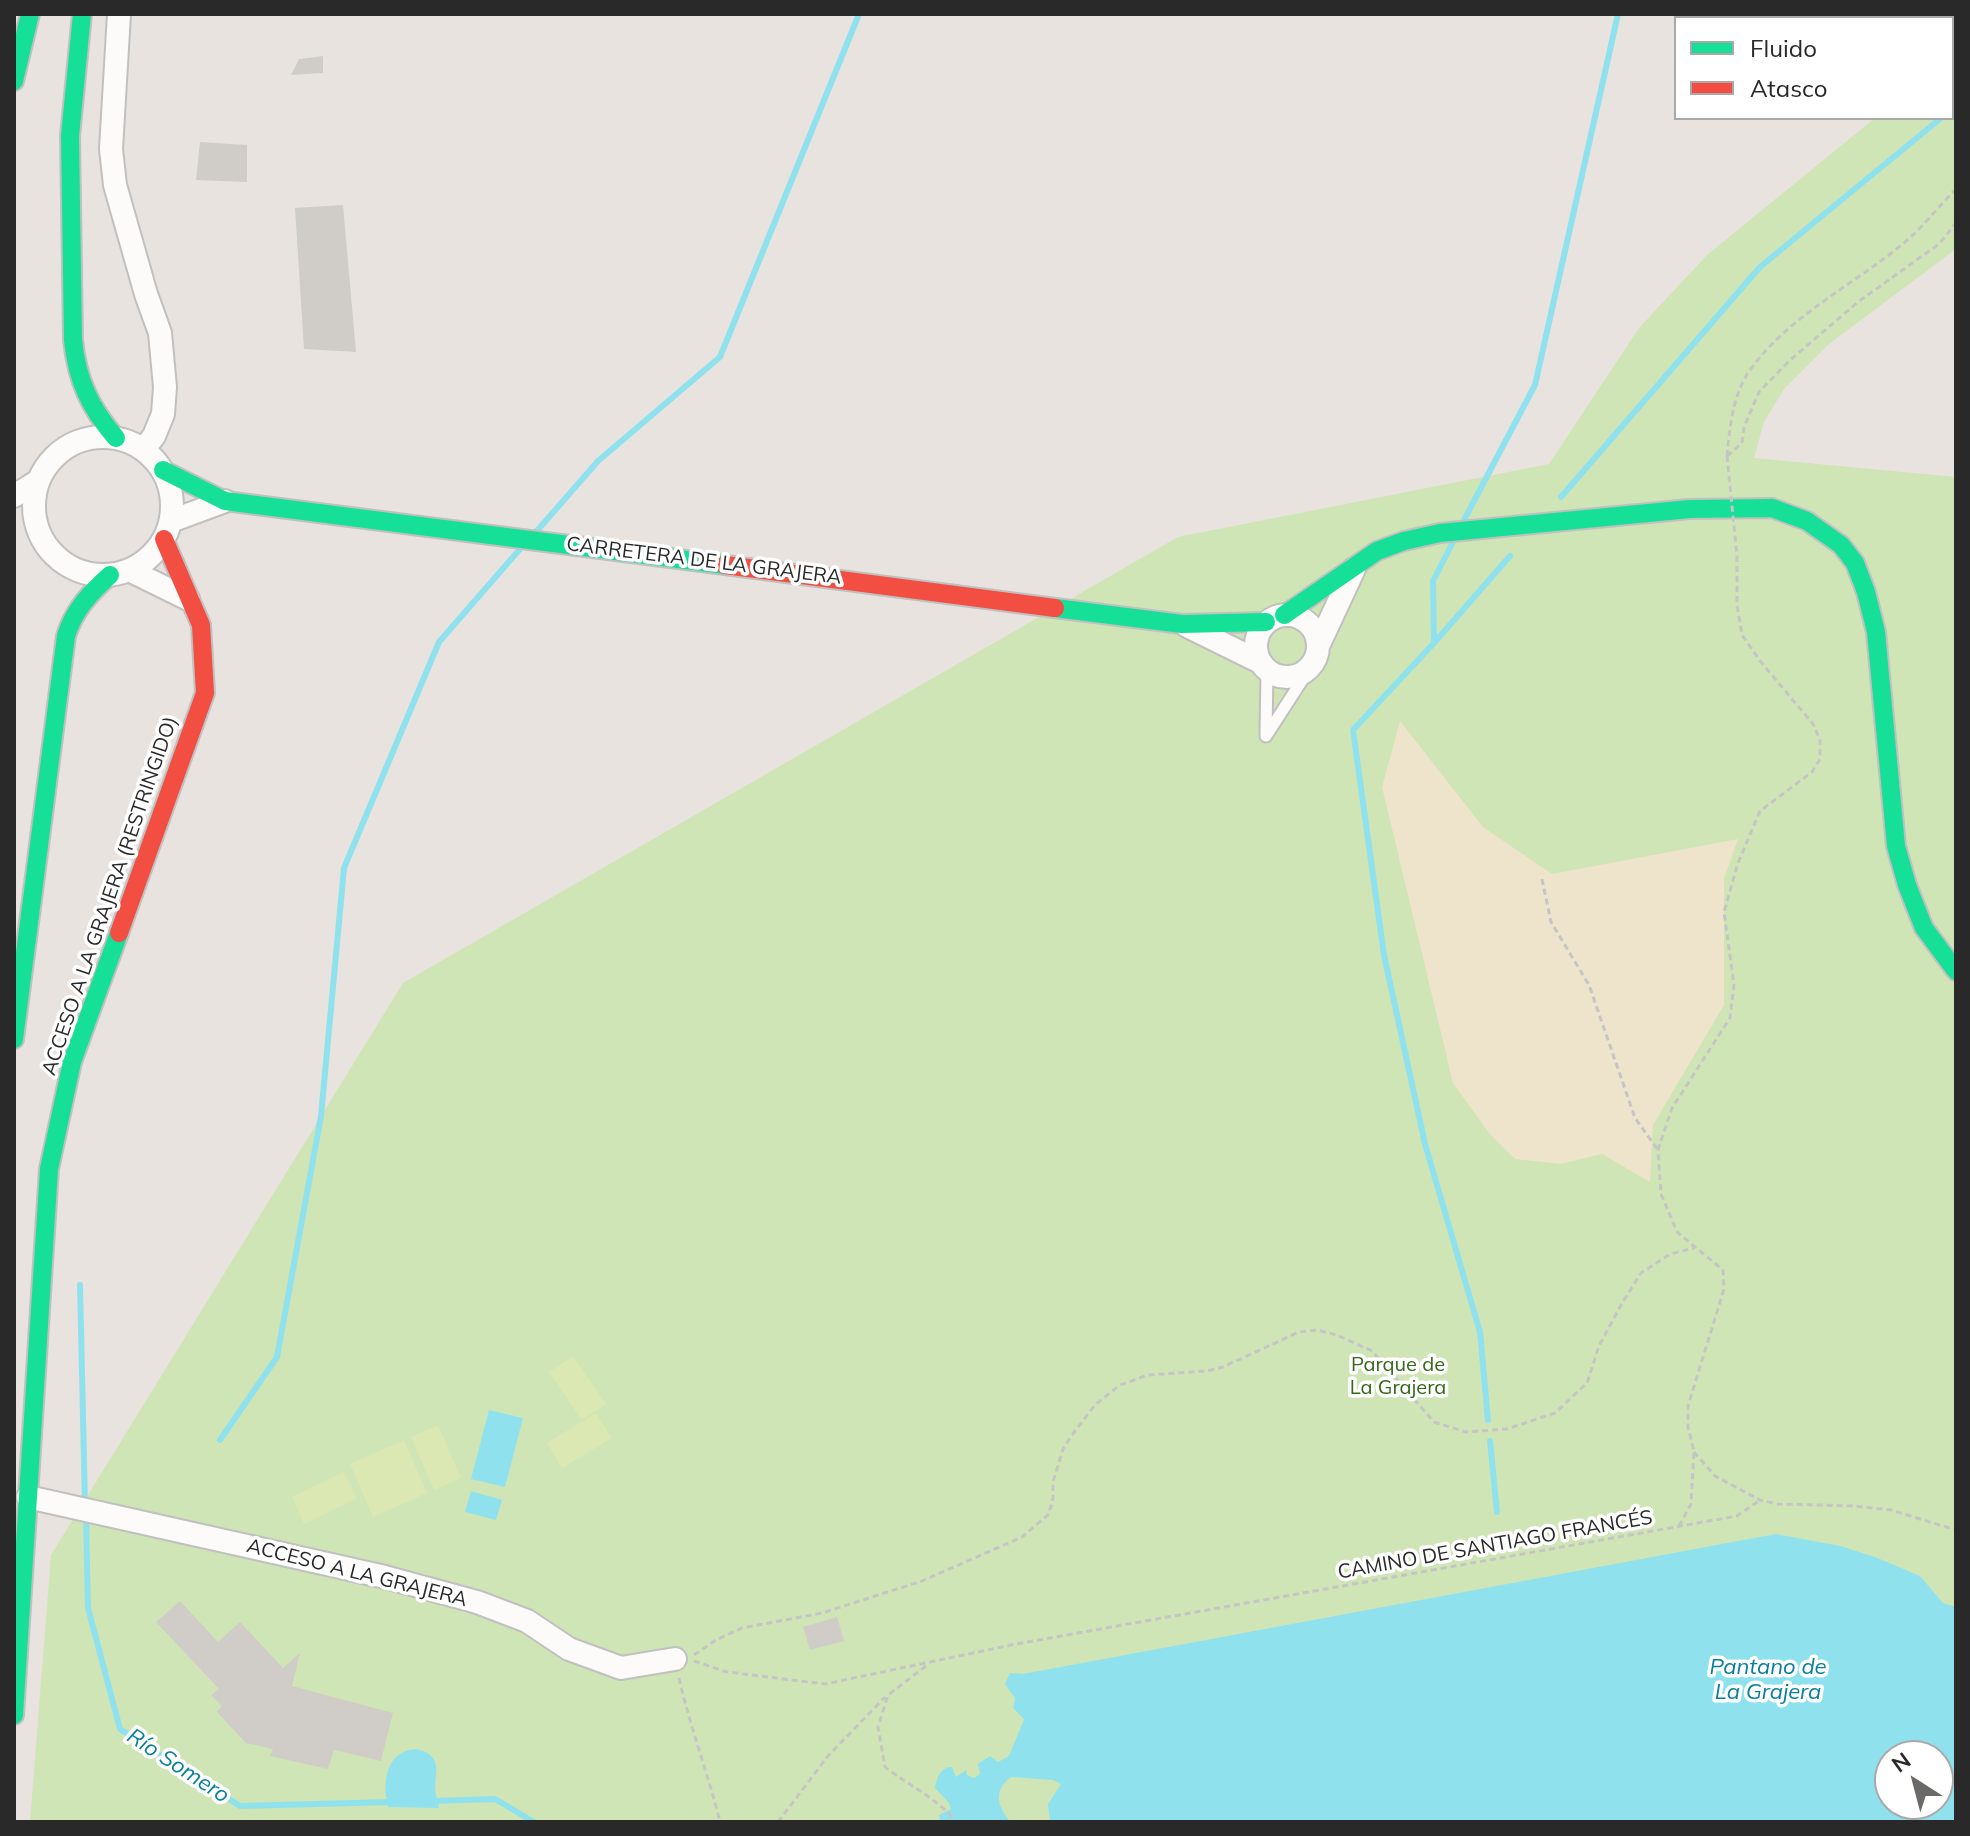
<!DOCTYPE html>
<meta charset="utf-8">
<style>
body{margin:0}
#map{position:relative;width:1970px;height:1836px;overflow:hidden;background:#e8e3de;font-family:Mulish,sans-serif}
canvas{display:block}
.frame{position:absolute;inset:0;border:16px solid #292929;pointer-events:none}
.legend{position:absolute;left:1674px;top:16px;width:280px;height:104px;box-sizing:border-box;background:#fff;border:2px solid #a9a9a9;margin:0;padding:10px 14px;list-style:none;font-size:24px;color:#292929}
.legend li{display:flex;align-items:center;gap:16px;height:40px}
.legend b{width:40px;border:2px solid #a9a9a9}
.north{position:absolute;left:1874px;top:1740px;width:80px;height:80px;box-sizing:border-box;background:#fff;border:2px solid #a9a9a9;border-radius:50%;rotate:324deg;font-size:22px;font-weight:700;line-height:32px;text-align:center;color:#292929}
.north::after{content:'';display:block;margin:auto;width:28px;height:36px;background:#6c6a68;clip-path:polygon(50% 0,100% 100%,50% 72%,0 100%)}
</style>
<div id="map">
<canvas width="1970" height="1836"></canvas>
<div class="frame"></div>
<ul class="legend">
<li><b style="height:10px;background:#16e098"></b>Fluido</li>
<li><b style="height:10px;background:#f24e42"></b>Atasco</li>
</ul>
<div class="north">N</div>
</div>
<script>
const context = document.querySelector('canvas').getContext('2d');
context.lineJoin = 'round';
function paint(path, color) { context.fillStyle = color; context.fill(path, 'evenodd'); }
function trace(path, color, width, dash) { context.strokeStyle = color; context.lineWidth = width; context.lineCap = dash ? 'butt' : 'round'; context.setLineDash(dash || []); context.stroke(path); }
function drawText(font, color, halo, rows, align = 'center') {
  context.font = font + ' Mulish,sans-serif'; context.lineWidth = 7; context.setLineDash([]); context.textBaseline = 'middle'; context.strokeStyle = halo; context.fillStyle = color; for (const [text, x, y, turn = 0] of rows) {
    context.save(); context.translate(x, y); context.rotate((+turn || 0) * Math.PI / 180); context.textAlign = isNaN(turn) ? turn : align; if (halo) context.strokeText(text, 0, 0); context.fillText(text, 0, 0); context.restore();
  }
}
paint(new Path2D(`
 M1956 56V249L1829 344 1784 389 1764 422 1754 458 1956 477V1822H30L51 1555 403 983 1178 537 1549 464 1639 328 1707 255 1875 118H1952V59ZM1890 1756H1938V1804H1890Z`), '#cfe5b5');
paint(new Path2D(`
 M1400 721 1483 827 1552 874 1738 839 1724 879V1005L1653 1125 1650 1182 1602 1154 1561 1164 1515 1159 1489 1133 1453 1083 1382 787Z`), '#eee3cb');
paint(new Path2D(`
 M573 1356 606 1404 582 1420 549 1372Z
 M596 1413 612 1438 562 1468 547 1443Z
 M438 1425 461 1478 434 1490 411 1437Z
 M404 1440 427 1493 373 1517 350 1464Z
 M344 1472 357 1498 304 1524 292 1497Z`), '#dce8b3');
paint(new Path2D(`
 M489 1410 523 1418 505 1487 471 1479Z
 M471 1491 502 1500 496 1520 465 1512Z
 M1776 1534 1840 1546 1875 1557 1920 1576 1943 1603 1956 1607V1822H1050L1048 1804 1061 1784 1053 1780 1011 1777C993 1790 997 1807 1011 1822H940L939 1815 951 1809 949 1803 935 1788C937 1778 940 1767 952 1767L956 1777 966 1770 967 1775 974 1778 980 1774 978 1764 990 1756 998 1762 1009 1756 1024 1719 1013 1708 1015 1698 1005 1684 1010 1673 1023 1674ZM1890 1756H1938V1804H1890Z
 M417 1749C440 1755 437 1768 435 1787 435 1794 438 1801 439 1808L388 1807C382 1782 386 1750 417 1749Z`), '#8fe2ed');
trace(new Path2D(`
 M1952 109 1956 106
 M1561 497 1760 267 1941 118
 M1464 520 1535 385 1618 14
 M536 532 598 461 720 357 859 14
 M1434 643 1433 581 1454 540
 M80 1285 85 1505
 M1488 1420 1480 1332 1425 1144 1384 955 1353 730 1434 643 1510 556
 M220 1440 277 1357 321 1116 344 868 439 642 520 549
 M1490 1441 1497 1512
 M86 1516 88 1608 120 1729 240 1806 393 1802
 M432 1801 495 1799 534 1822`), '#8fe2ed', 6);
paint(new Path2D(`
 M323 56V73L291 75 299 59Z
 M200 142 247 145V182L196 180Z
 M343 205 356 352 304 349 295 208Z
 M180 1601 218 1642 240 1622 283 1668 300 1653 292 1686 393 1713 381 1761 334 1750 328 1769 270 1756 273 1749 246 1743 217 1712 222 1706 211 1695 219 1689 156 1622Z
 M837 1617 844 1641 810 1650 803 1627Z`), '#d0cdc9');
const lane = new Path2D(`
 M1266 733 1267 670
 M1266 736 1310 668`);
const street = new Path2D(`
 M119 14 111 149 115 185 146 294 160 333 165 387 163 414 154 436 144 449
 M34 506a69 69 0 1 1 138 0a69 69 0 1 1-138 0Z
 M14 496 38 481
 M171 521 225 501
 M129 570 188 599
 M1256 646a31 31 0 1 1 62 0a31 31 0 1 1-62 0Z
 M1187 626 1260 662
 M1319 644 1354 569
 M28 1497 385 1577 477 1602 527 1621 569 1649 621 1668 675 1659`);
const fast = new Path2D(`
 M82 14 70 136 73 340C77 380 90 408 116 438
 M14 81 30 14
 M163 470 225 501 725 565
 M1055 608 1182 624 1266 622
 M1284 615 1377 551 1404 541 1440 533 1690 509 1772 508 1807 521 1841 545 1855 563 1866 592 1876 632 1896 846 1907 885 1924 928 1956 971
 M14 1039 66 636C74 610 90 593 110 575
 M14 1715 49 1169 72 1062 119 933`);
const jam = new Path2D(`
 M725 565 1055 608
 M119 933 205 693 201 625 164 539`);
trace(lane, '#c1c0c0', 15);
trace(street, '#c1c0c0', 26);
trace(fast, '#c1c0c0', 22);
trace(jam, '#c1c0c0', 22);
trace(new Path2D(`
 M1727 456C1730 427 1732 398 1748 373 1787 316 1853 286 1905 242 1923 227 1939 206 1956 189
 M1727 456 1742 443 1744 427 1759 392 1789 361 1858 302 1939 244 1956 223
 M1542 879 1551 922 1589 985 1635 1118 1658 1150
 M1694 1452 1715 1476 1760 1500 1777 1504 1853 1506 1891 1510 1956 1530
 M1679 1526 1691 1504 1694 1452 1688 1427V1406L1724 1289 1723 1270 1677 1232 1661 1194 1658 1150 1672 1108 1730 1018 1734 985 1724 912 1738 863 1760 811 1812 772 1820 759V740L1813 724 1761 662 1742 635 1737 605V556
 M694 1655 716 1640 742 1628 822 1613 922 1581 1022 1537 1049 1514 1053 1498V1482L1063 1449 1072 1435 1095 1405 1120 1385 1148 1375 1207 1371 1223 1367 1299 1332 1317 1330 1337 1335 1372 1351 1434 1422 1466 1432 1507 1429 1555 1413 1587 1383 1599 1346 1621 1305 1641 1273 1670 1254 1694 1248
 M694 1661 727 1672 825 1684 1016 1644 1737 1516 1760 1500
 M926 1666 888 1695 878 1727 885 1767C911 1787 935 1797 957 1822
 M679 1678C690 1727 708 1773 720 1822
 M778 1822 828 1756 885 1697`), '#c6c5c5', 3, [6, 4]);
trace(lane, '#fcfbfa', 11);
trace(street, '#fcfbfa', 22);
trace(fast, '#16e098', 18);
trace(jam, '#f24e42', 18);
trace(new Path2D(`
 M1727 456 1737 556`), '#c6c5c5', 3, [6, 4]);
drawText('20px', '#292929', '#fff', [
 ["CARRETERA DE LA GRAJERA",704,561,7],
 ["ACCESO A LA GRAJERA (RESTRINGIDO)",110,896,-71],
 ["CAMINO DE SANTIAGO FRANCÉS",1495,1545,-10],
 ["ACCESO A LA GRAJERA",357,1573,14]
]);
drawText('20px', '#336917', '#fff', [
 ["Parque de",1398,1365],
 ["La Grajera",1398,1388]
]);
drawText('italic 22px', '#087f9f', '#fff', [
 ["Pantano de",1768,1667],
 ["La Grajera",1768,1692],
 ["Río Somero",178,1766,33]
]);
</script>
